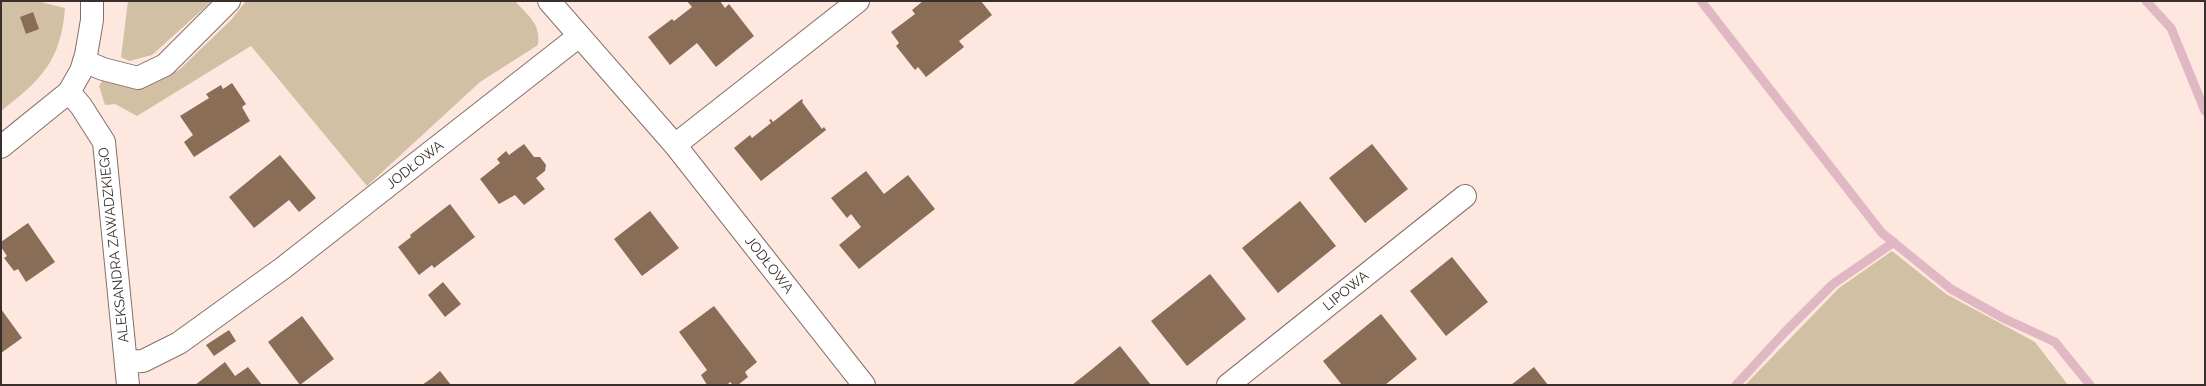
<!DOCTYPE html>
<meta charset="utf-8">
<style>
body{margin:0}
#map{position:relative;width:2206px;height:386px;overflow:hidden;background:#fee7df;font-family:Raleway,sans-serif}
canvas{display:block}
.frame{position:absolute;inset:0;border:2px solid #39302d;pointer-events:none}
</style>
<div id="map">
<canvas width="2206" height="386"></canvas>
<div class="frame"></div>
</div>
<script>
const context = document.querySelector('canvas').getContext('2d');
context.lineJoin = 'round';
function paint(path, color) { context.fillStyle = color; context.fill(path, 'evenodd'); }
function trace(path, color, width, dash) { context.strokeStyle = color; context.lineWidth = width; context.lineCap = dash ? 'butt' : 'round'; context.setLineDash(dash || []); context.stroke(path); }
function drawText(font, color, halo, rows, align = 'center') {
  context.font = font + ' Raleway,sans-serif'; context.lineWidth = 4; context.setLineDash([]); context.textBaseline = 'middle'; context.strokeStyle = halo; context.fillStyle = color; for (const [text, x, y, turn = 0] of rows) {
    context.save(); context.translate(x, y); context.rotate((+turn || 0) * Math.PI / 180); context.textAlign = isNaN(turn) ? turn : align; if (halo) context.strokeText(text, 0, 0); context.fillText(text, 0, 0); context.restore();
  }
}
paint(new Path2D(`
 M1 1H37L65 8C61 61 41 80 1 111Z
 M128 1H212L152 55 129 61 121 57Z
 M246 1H515C528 16 541 23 538 45L480 82 367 186 251 46 137 116 115 104 105 105 99 86 104 78 144 88 179 70 231 20Z
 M1892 251 1946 294 2035 342 2068 385H1745L1839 288Z`), '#d2c0a4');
trace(new Path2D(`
 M1701 1 1882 233 1951 289 2003 318 2055 342 2090 385
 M2146 1 2171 28 2205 111
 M1736 385 1784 333 1833 284 1894 242`), '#e0b8c4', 9);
paint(new Path2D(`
 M687 1H720L725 8 729 4 754 36 716 67 697 43 670 65 648 37 672 19 674 21 692 7Z
 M923 1H981L992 15 959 41 964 47 926 77 918 67 915 70 896 46 899 43 891 32 915 14 912 10Z
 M33 12 39 29 26 34 20 17Z
 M232 83 246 104 242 107 250 121 194 157 184 142 193 135 180 116 209 98 206 94 221 85 223 89Z
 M802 99 803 101 802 102 822 129 824 127 826 130 761 181 734 148 750 135 752 138 771 123 769 120 771 119 773 122Z
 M524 144 534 157H540L546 165 545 171 536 178 545 189 524 205 515 195 499 204 480 179 500 163 497 159 506 151 509 155Z
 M1372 144 1408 189 1365 223 1329 178Z
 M280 155 316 198 299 212 289 200 254 228 229 197Z
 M866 171 884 194 908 175 935 209 859 269 839 245 861 227 851 214 847 218 831 198Z
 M1300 201 1336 246 1278 293 1242 248Z
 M450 204 475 237 434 268 432 265 419 275 398 247 411 237 410 235Z
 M650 211 679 248 642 276 614 239Z
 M28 223 55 262 26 282 18 269 14 271 4 258 7 256 1 247V242Z
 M1452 257 1488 302 1446 336 1410 291Z
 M1210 274 1246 319 1187 366 1151 321Z
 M443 282 461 304 445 317 428 295Z
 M714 306 757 362 745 372 748 377 738 385H733L730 382 727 385H707L701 375 707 370 679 332Z
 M1 309 22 338 1 353Z
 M1381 314 1417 359 1385 385H1342L1323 361Z
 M302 316 334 359 300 385 268 342Z
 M229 330 236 341 214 356 206 345Z
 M1120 346 1151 385H1072L1091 370Z
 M225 362 235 376 248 367 262 385H195Z
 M1534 367 1548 385H1511Z
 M440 371 451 385H422L432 378Z`), '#896d57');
const minor = new Path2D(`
 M549 1 675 145 864 385
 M84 61 103 69 138 78 165 65 229 1
 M69 92 81 106 104 142 128 385
 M675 145 858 1
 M1 147 69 92 81 71 86 55 92 20V1
 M126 362 143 361 179 343 283 268 579 36
 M1228 385 1465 196`);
trace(minor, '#847069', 24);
trace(minor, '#fff', 22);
drawText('14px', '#39302d', '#fff', [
 ["JODŁOWA",415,165,-38],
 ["ALEKSANDRA ZAWADZKIEGO",114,245,-96],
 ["JODŁOWA",769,265,52],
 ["LIPOWA",1346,291,-39]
]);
</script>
